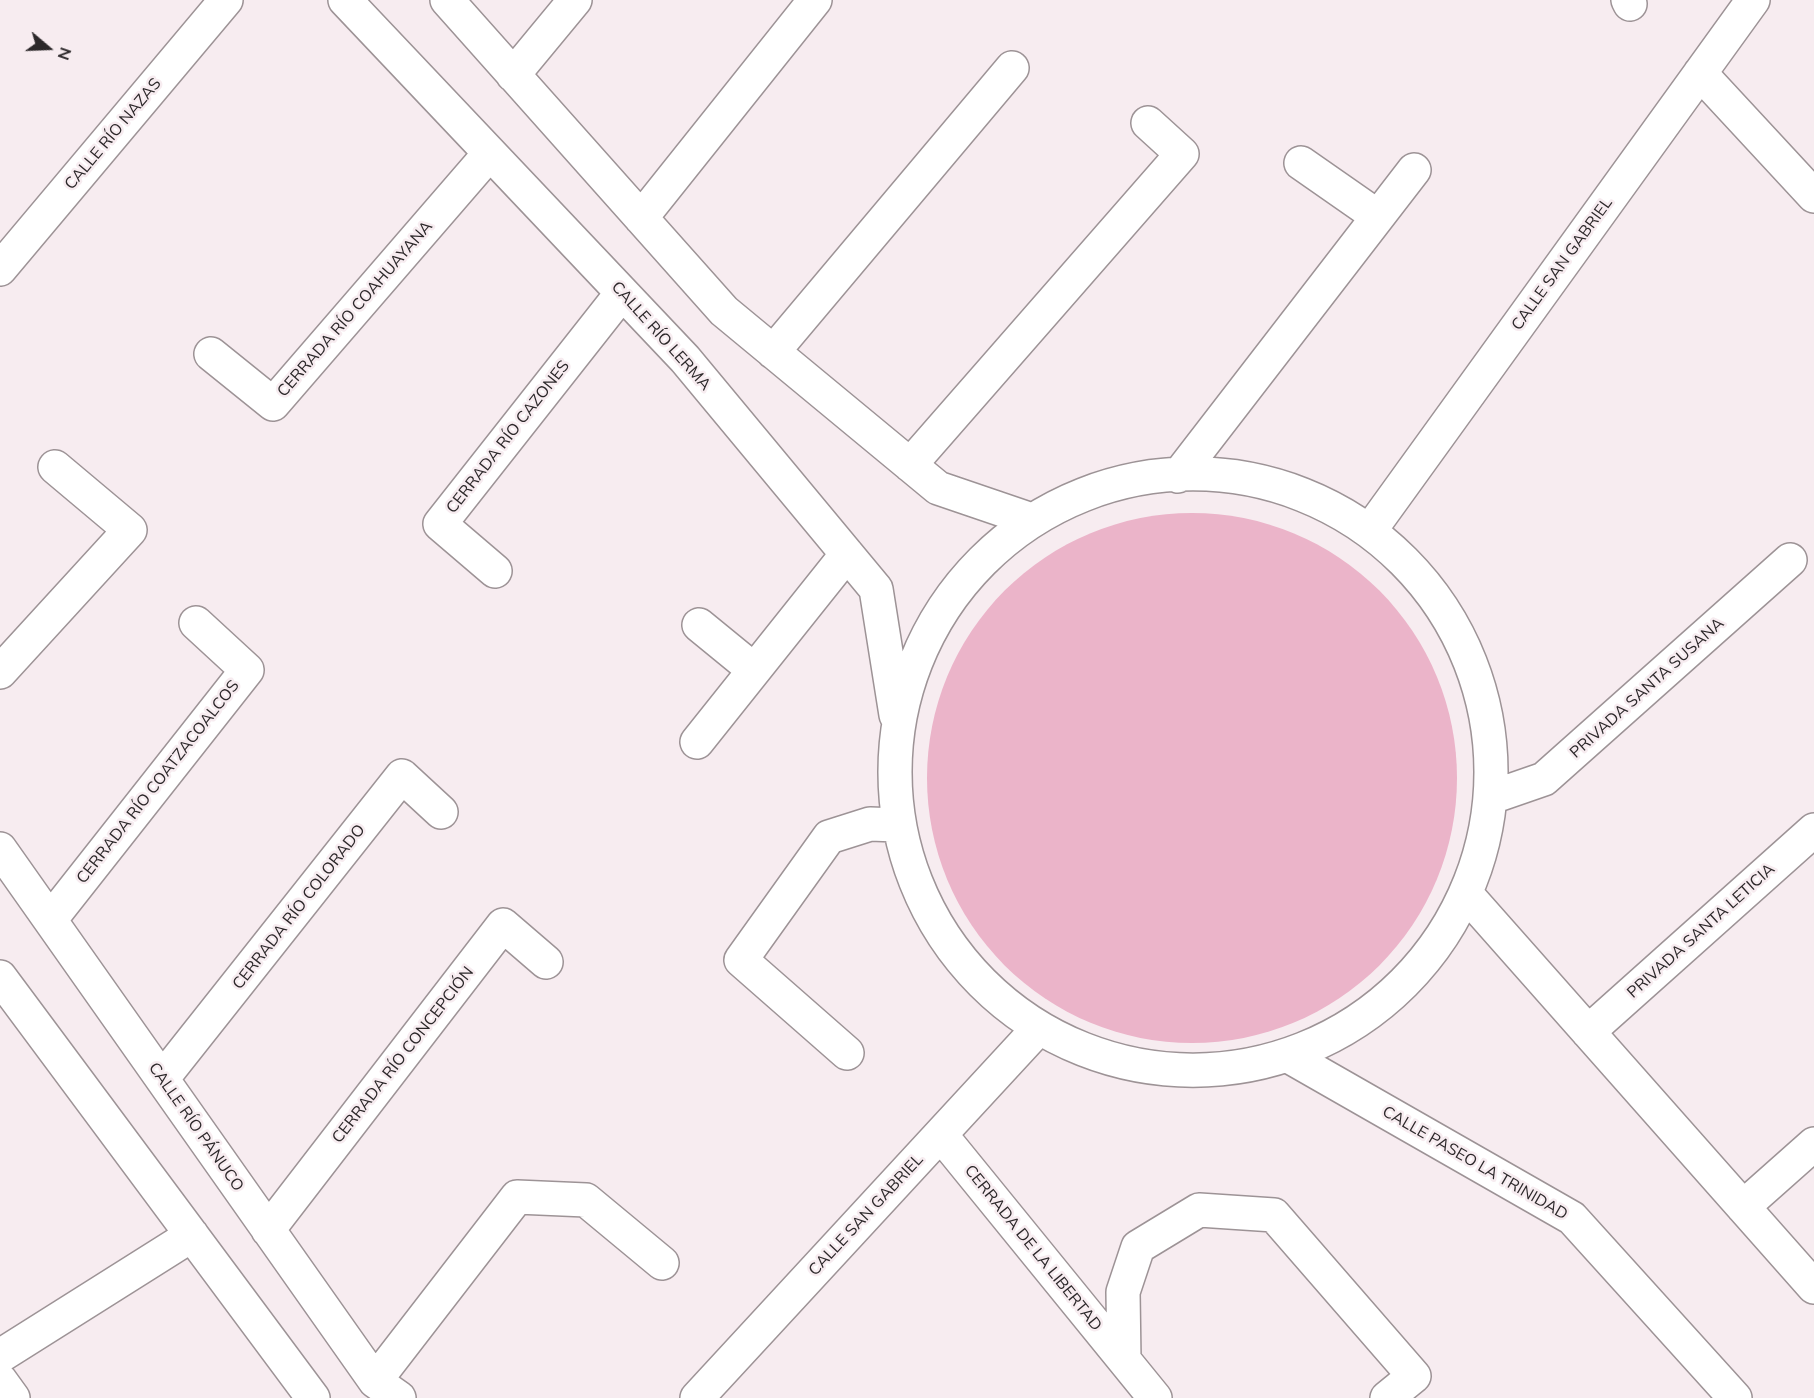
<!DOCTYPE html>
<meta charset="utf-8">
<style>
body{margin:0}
#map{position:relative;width:1814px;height:1398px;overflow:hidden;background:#f7ecf0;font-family:Mulish,sans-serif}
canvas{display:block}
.north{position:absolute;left:18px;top:18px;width:60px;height:60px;-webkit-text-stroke:4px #f7ecf0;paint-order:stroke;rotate:109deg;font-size:16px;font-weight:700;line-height:24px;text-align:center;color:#2c282a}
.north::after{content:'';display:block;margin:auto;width:21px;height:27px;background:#2c282a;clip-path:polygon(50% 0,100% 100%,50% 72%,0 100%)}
</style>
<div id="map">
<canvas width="1814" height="1398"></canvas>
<div class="north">N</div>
</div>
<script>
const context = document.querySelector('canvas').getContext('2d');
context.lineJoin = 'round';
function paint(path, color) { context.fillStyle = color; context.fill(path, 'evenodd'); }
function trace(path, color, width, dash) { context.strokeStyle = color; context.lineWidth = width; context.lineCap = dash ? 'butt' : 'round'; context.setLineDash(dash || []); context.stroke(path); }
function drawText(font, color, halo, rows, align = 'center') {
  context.font = font + ' Mulish,sans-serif'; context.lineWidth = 5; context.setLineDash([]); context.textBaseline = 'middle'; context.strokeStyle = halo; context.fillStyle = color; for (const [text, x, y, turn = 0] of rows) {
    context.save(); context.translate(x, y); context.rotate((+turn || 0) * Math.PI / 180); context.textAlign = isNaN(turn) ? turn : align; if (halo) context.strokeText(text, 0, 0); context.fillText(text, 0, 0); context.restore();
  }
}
paint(new Path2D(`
 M927 778a265 265 0 1 1 530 0a265 265 0 1 1-530 0Z`), '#ebb4c9');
const street = new Path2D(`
 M345 0 685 359 876 589 896 715
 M447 0 724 311 938 488 1029 519
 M1628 0 1630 4
 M1700 73 1814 196
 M513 75 575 0
 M1301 163 1377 216
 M641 218 815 0
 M0 269 226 0
 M773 352 1012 68
 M211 354 273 404 490 153
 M910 465 1182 154 1148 123
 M895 772a298 298 0 1 1 596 0a298 298 0 1 1-596 0Z
 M1178 476 1414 170
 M1371 529 1753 0
 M495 571 440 524 622 293
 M699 625 754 670
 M0 672 130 530 55 467
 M697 742 847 554
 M1492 797 1544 779 1790 560
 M0 849 375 1381 399 1398
 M1467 895 1814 1287
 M50 920 247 670 196 623
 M0 977 313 1398
 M1588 1032 1814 830
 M847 1053 741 960 829 837 870 824 897 825
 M1292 1058 1572 1218 1735 1398
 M162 1079 402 776 441 812
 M941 1135 1155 1398
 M1743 1207 1814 1144
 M268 1230 503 925 546 962
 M0 1356 192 1235
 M1124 1360 1123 1292 1138 1247 1199 1210 1274 1215 1414 1376 1387 1398
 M0 1380 13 1398
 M375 1381 517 1197 586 1200 662 1263
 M697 1398 1035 1032`);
trace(street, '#9d9396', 36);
trace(street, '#fff', 33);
drawText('16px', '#2c282a', '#f7ecf0', [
 ["CALLE RÍO NAZAS",113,134,-50],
 ["CALLE SAN GABRIEL",1562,264,-54],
 ["CERRADA RÍO COAHUAYANA",355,309,-49],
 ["CALLE RÍO LERMA",661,336,48],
 ["CERRADA RÍO CAZONES",508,437,-52],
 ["PRIVADA SANTA SUSANA",1647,688,-42],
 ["CERRADA RÍO COATZACOALCOS",158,782,-52],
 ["CERRADA RÍO COLORADO",299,907,-52],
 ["PRIVADA SANTA LETICIA",1701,931,-42],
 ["CERRADA RÍO CONCEPCIÓN",403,1055,-52],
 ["CALLE RÍO PÁNUCO",196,1127,55],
 ["CALLE PASEO LA TRINIDAD",1475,1163,30],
 ["CALLE SAN GABRIEL",866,1215,-47],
 ["CERRADA DE LA LIBERTAD",1033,1248,51]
]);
</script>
